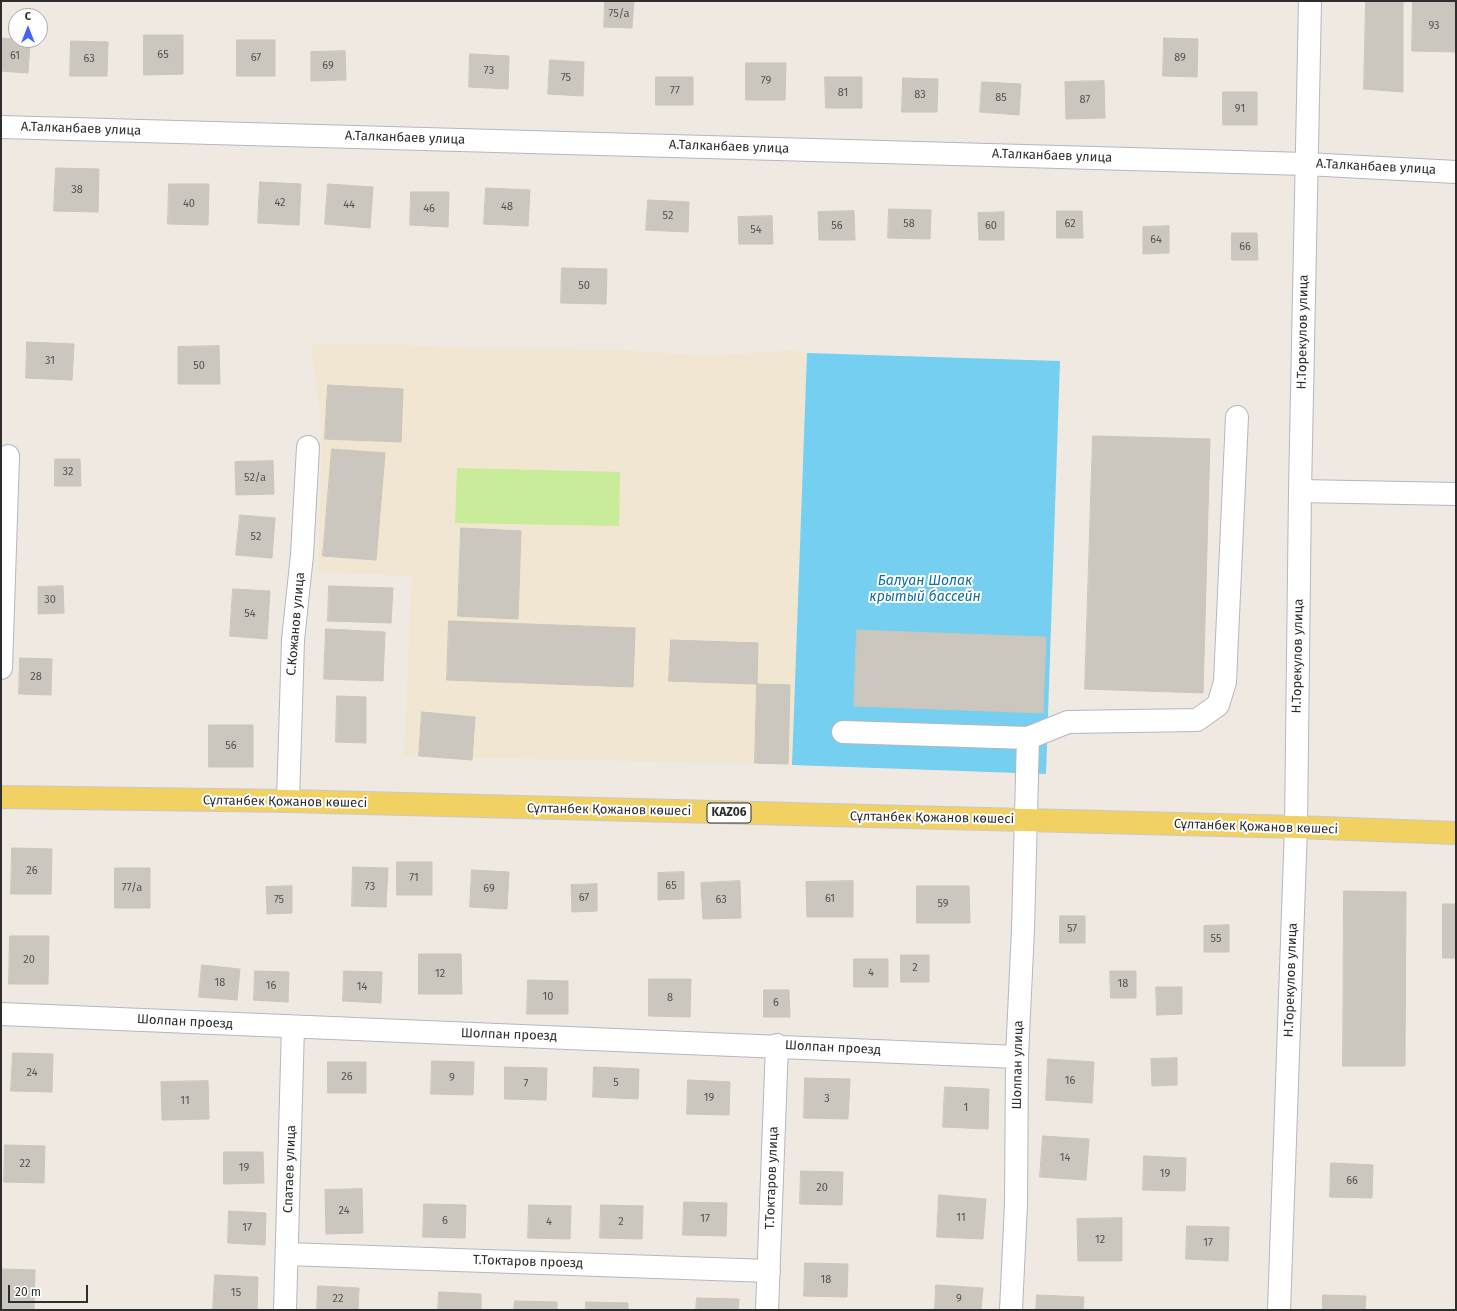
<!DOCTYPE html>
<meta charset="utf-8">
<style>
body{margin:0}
#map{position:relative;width:1457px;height:1311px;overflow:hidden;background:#efe9e1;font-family:"Fira Sans",sans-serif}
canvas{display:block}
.frame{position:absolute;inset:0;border:2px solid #2e2e2e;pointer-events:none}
.north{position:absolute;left:8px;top:8px;width:40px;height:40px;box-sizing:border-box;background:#fff;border:1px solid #ababab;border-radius:50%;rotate:0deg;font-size:11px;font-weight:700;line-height:16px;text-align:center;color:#2e2e2e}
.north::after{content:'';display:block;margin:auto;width:14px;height:18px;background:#4264fb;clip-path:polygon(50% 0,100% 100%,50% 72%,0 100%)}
.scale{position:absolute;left:8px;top:1285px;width:80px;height:18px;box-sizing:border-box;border:2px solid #2e2e2e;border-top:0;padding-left:5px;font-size:12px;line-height:14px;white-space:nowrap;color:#2e2e2e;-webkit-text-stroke:3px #fff;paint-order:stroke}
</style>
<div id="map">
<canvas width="1457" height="1311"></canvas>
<div class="frame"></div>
<div class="north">С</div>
<div class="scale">20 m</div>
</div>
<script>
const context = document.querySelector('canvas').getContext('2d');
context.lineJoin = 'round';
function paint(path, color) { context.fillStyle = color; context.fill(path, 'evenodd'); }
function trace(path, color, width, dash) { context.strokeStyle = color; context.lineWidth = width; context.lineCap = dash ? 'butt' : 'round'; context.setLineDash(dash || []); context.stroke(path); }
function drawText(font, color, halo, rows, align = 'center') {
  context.font = font + ' "Fira Sans",sans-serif'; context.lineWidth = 4; context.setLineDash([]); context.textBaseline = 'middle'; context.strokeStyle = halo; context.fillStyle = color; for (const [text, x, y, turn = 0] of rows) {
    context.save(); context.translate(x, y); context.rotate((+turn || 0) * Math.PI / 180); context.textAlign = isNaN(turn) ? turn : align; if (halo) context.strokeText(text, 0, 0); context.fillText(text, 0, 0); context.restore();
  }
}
paint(new Path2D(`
 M392 344 463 348 623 350 708 356 791 350 807 353 792 765 404 756 412 576 318 572 322 429 311 345Z`), '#f0e6d1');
paint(new Path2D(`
 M457 468 620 472 619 526 455 523Z`), '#c9ec9a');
paint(new Path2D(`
 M807 353 1060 361 1046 774 792 765Z`), '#75cff0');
const building = new Path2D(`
 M605 1H634L632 28 604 27Z
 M1366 1H1403V92L1364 89Z
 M1413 1H1456V52L1412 51Z
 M144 35H183V74L144 75Z
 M1 38 30 40 28 73 1 71Z
 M1164 38 1198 39 1197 77 1163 76Z
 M237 40H275V76H237Z
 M71 41 108 42 107 76H70Z
 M345 51 346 80 311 81V52Z
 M470 54 509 56 508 89 469 87Z
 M550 60 584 62 583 96 548 94Z
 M746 63H786L785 100H746Z
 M656 77H693V105H656Z
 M825 77H862V108H826Z
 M903 78 938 79 937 112H902Z
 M1104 81 1105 118 1066 119 1065 82Z
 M982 82 1021 84 1019 115 980 112Z
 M1223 92H1257V125H1223Z
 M56 168 99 169 98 212 54 211Z
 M260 182 301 184 299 225 258 223Z
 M169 184H209L208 225 168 224Z
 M328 184 373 187 370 228 325 224Z
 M486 188 530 190 528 226 484 224Z
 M411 192H449L448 227 410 225Z
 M648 200 689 202 688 232 646 230Z
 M889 209 931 210 930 239 888 238Z
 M854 211 855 240H819L818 212Z
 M1057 211H1082L1083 238H1057Z
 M1004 212V240H979L978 213Z
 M772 216 773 244H739L738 217Z
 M1169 226V253L1143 254V227Z
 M1232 233H1257L1258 260H1232Z
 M562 268 607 269 606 304 561 303Z
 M27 342 74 344 72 380 26 378Z
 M219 346 220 384H178V347Z
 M328 385 403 389 401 442 325 439Z
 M1093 436 1210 439 1203 693 1085 689Z
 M332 449 385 453 376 560 323 556Z
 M55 459H80L81 486H55Z
 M273 461 274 494 236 495 235 462Z
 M240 515 275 518 272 558 236 555Z
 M461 528 521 531 518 619 458 616Z
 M63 586 64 613 38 614V587Z
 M329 586 393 588 391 623 328 621Z
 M233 589 270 591 267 639 230 636Z
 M449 621 635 628 633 687 447 680Z
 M326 629 385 632 383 681 324 679Z
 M857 630 1046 637 1043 713 854 706Z
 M671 640 758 643 757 684 669 681Z
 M20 658 52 659 51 695 19 694Z
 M757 684 790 685 788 764 755 763Z
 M337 696 366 697V743L336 742Z
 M422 712 475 717 472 760 419 756Z
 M209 725H253V767H209Z
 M12 848 52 849 51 894H11Z
 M397 862H432V895H397Z
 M353 867 388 868 386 907 352 906Z
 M115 868H150V908H115Z
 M472 870 509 872 507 909 470 907Z
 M684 872V899L658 900V873Z
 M740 881 741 918 703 919 701 883Z
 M853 881V917H807L806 882Z
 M597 884V911L572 912 571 885Z
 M292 886V913L267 914 266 887Z
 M917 886H969L970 923H917Z
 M1344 891 1406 892 1405 1066H1343Z
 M1443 904H1456V958H1443Z
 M1060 916H1085V943H1060Z
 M1229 925V952H1204V926Z
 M10 936H49L48 984H9Z
 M419 954H461L462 994H419Z
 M901 955H929V982H901Z
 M854 959H888V987H854Z
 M202 965 240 969 237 1000 199 997Z
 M255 971 289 972 288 1002 254 1000Z
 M344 971 382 972 381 1003 343 1001Z
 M1110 971H1136V998H1111Z
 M649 979H691L690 1017 649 1016Z
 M528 980 568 981V1014H527Z
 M1156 987H1182V1014L1157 1015Z
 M764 990H789L790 1017H764Z
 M13 1053 53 1054 52 1092 11 1091Z
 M1177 1058V1085L1152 1086 1151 1059Z
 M1048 1059 1094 1062 1092 1103 1046 1100Z
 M432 1061 474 1062 473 1095 431 1094Z
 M328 1062H366V1093H328Z
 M505 1067 547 1068 546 1100 505 1099Z
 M594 1067 639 1069 638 1099 593 1097Z
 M805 1078 850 1079 848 1119 804 1118Z
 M688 1080 730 1082 729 1115 687 1114Z
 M208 1081 209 1119 162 1120 161 1082Z
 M945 1087 989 1089 988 1129 943 1127Z
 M1043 1136 1089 1139 1086 1180 1040 1177Z
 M5 1145 45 1146 44 1183 4 1182Z
 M224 1152H263L264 1183 224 1184Z
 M1144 1156 1186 1158 1185 1191 1143 1190Z
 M1331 1163 1373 1165 1372 1198 1330 1197Z
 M801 1171 843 1172 842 1205 800 1204Z
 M362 1189 363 1233 326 1234 325 1190Z
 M939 1195 986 1199 983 1239 937 1237Z
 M684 1202 727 1203 726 1236 683 1235Z
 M424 1204 466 1205 465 1238 423 1237Z
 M529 1205 571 1206 570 1239 528 1238Z
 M601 1205 643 1206 642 1239 600 1238Z
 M229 1211 266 1213 265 1245 228 1243Z
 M1122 1218V1261H1078L1077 1219Z
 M1187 1226 1229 1227 1228 1261 1186 1259Z
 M805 1263 848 1264 847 1297 804 1296Z
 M1 1269 35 1270 34 1310H1Z
 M215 1275 258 1277 257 1310H213Z
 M936 1285 983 1288 981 1310H935Z
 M318 1286 359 1288 358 1310H317Z
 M439 1292 481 1294V1310H438Z
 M1037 1295 1084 1297 1083 1310H1036Z
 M1323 1295 1366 1296 1365 1310H1323Z
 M697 1298 739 1299 738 1310H696Z
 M515 1301 557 1302V1310H514Z
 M586 1302 628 1303V1310H586Z`);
paint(building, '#cbc7bf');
trace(building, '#cbc5ba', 1);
const minor = new Path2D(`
 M1 127 1306 164 1456 172
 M1300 491 1456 494
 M1 668 8 456
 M843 732 1028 738 1068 722 1197 720 1218 705 1225 682 1237 417
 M288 801 293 640 302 555 308 447
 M1 1014C340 1030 679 1040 1017 1057
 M287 1254 769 1271
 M285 1310 293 1027
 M767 1310 777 1045
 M1011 1310 1016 1204 1017 1057 1023 929 1028 738
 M1279 1310 1296 827 1300 491 1310 1`);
const major = new Path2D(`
 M1 797 288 801 1296 827 1456 833`);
trace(minor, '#b4b7c1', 24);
trace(major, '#c9c9c9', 24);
trace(minor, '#fff', 22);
trace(major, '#f2d163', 22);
drawText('11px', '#555452', null, [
 ["75/а",619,14],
 ["93",1434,26],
 ["65",163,55],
 ["61",15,56],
 ["67",256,58],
 ["89",1180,58],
 ["63",89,59],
 ["69",328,66],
 ["73",489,71],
 ["75",566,78],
 ["79",766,81],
 ["77",675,91],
 ["81",843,93],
 ["83",920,95],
 ["85",1001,98],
 ["87",1085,100],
 ["91",1240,109],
 ["38",77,190],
 ["42",280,203],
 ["40",189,204],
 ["44",349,205],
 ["48",507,207],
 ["46",429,209],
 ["52",668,216],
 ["58",909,224],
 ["62",1070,224],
 ["56",837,226],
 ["60",991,226],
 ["54",756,230],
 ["64",1156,240],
 ["66",1245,247],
 ["50",584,286],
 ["31",50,361],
 ["50",199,366],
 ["32",68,472],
 ["52/а",255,478],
 ["52",256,537],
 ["30",50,600],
 ["54",250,614],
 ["28",36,677],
 ["56",231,746],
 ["26",32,871],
 ["71",414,878],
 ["65",671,886],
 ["73",370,887],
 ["77/а",132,888],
 ["69",489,889],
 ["67",584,898],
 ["61",830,899],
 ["75",279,900],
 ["63",721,900],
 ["59",943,904],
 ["57",1072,929],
 ["55",1216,939],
 ["20",29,960],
 ["2",915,968],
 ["4",871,973],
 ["12",440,974],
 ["18",220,983],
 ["18",1123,984],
 ["16",271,986],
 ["14",362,987],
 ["10",548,997],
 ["8",670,998],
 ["6",776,1003],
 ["24",32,1073],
 ["26",347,1077],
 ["9",452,1078],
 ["16",1070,1081],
 ["5",616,1083],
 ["7",526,1084],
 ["19",709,1098],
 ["3",827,1099],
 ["11",185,1101],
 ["1",966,1108],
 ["14",1065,1158],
 ["22",25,1164],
 ["19",244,1168],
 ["19",1165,1174],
 ["66",1352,1181],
 ["20",822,1188],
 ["24",344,1211],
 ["11",961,1218],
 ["17",705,1219],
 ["6",445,1221],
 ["4",549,1222],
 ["2",621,1222],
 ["17",247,1228],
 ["12",1100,1240],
 ["17",1208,1243],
 ["18",826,1280],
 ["15",236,1293],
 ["22",338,1299],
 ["9",959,1299]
]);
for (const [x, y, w] of [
 [729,813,44]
]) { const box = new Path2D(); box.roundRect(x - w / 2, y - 10, w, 20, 3); context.fillStyle = '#fff'; context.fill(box); trace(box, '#2e2e2e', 1); }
drawText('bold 12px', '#2e2e2e', null, [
 ["KАZ06",729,813]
]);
drawText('13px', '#2e2e2e', '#fff', [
 ["А.Талканбаев улица",81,129,2],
 ["А.Талканбаев улица",405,138,2],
 ["А.Талканбаев улица",729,147,2],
 ["А.Талканбаев улица",1052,156,2],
 ["А.Талканбаев улица",1376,167,3],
 ["Н.Торекулов улица",1303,332,-89],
 ["С.Кожанов улица",296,624,-85],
 ["Н.Торекулов улица",1298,656,-89],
 ["Сұлтанбек Қожанов көшесі",285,802,1],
 ["Сұлтанбек Қожанов көшесі",609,810,1],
 ["Сұлтанбек Қожанов көшесі",932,818,1],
 ["Сұлтанбек Қожанов көшесі",1256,827,2],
 ["Н.Торекулов улица",1291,980,-88],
 ["Шолпан проезд",185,1022,3],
 ["Шолпан проезд",509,1035,2],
 ["Шолпан проезд",833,1048,3],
 ["Шолпан улица",1018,1065,-89],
 ["Спатаев улица",290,1169,-88],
 ["Т.Токтаров улица",772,1178,-88],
 ["Т.Токтаров проезд",528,1262,2]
]);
drawText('italic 14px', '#0d6fa3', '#fff', [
 ["Балуан Шолак",925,581],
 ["крытый бассейн",925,597]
]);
</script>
